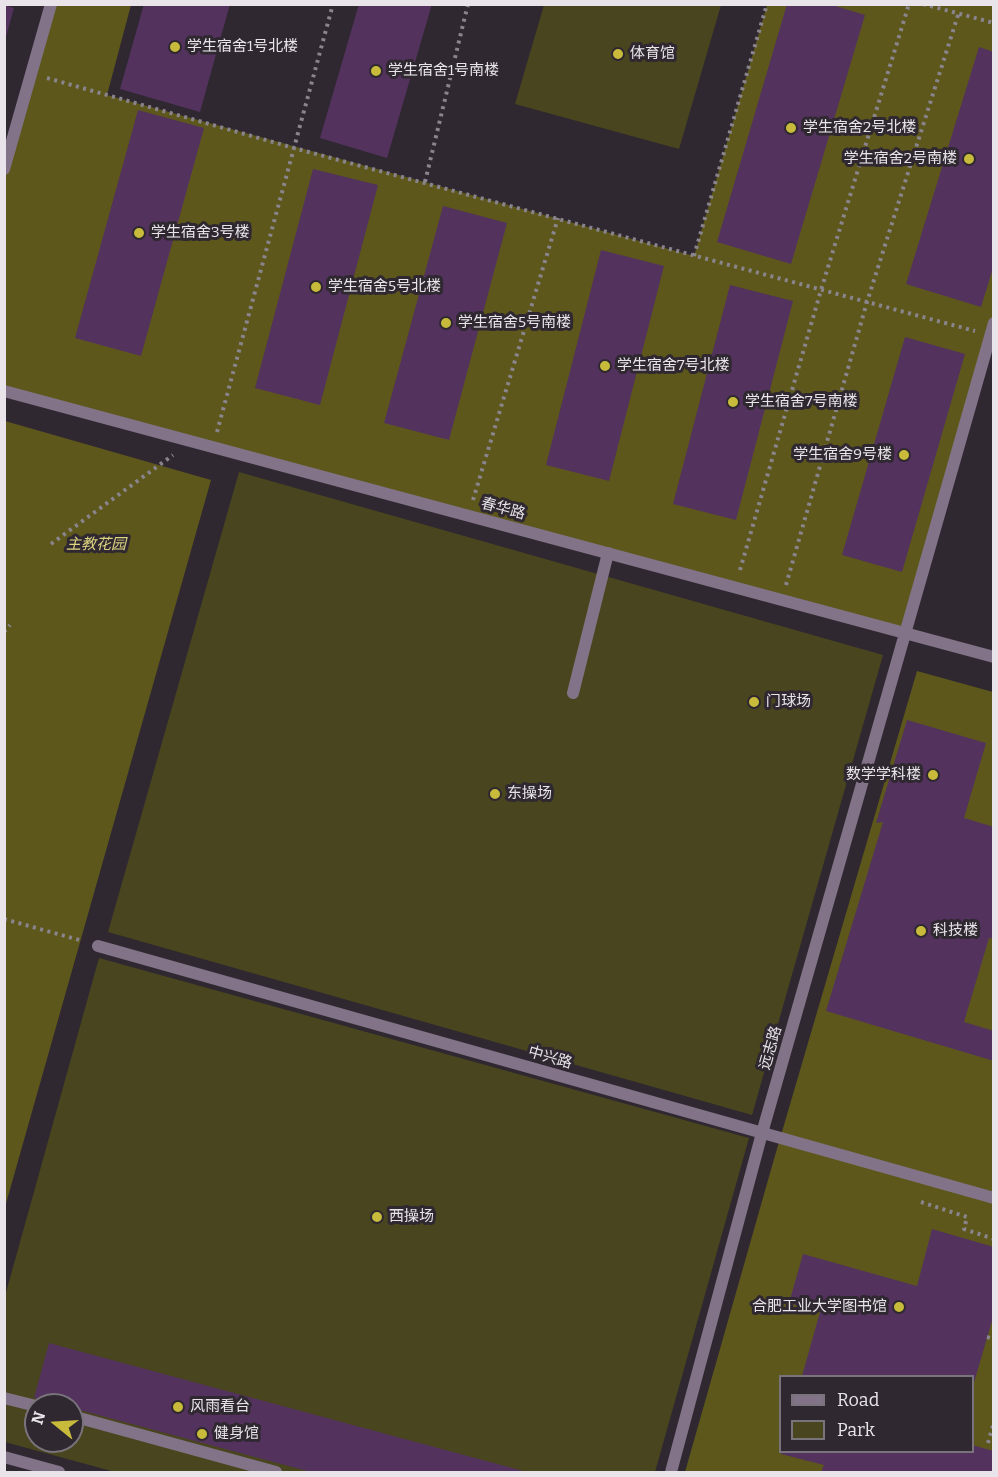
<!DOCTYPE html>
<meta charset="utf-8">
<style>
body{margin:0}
#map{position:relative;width:998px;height:1477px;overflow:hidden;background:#2f2831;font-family:Bitter,serif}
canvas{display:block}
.frame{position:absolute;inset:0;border:6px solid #e9e4ea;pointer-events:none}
.legend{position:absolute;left:779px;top:1375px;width:195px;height:78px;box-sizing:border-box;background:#2f2831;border:2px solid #79737b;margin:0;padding:8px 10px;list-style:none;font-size:18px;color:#e9e4ea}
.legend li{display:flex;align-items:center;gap:12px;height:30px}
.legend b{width:30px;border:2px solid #79737b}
.north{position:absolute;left:24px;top:1393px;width:60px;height:60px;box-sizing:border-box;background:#2f2831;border:2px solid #79737b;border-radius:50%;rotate:288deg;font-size:16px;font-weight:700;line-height:24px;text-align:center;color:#e9e4ea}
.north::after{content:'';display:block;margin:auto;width:21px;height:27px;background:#c8bb3b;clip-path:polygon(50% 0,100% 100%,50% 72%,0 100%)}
</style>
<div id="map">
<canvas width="998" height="1477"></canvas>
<div class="frame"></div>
<ul class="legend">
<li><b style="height:8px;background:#827388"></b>Road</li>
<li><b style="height:16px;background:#49451e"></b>Park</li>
</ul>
<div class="north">N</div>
</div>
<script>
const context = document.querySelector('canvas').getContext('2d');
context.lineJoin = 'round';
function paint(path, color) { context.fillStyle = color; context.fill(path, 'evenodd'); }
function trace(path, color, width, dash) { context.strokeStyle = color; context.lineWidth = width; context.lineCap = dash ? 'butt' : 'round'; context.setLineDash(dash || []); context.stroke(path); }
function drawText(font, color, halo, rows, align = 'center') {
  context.font = font + ' Bitter,"Noto Sans SC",serif'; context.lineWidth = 6; context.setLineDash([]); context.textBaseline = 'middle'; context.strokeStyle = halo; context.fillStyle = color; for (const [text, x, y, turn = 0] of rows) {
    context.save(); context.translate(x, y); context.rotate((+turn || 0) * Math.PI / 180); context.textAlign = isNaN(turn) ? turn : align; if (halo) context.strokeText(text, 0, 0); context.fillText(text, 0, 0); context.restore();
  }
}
paint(new Path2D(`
 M544 5H721L679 149 515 104Z
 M239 472 883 655 752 1115 108 932Z
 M99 958 749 1138 655 1472H115L5 1442V1296ZM36 1405H72V1441H36Z`), '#49451e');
paint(new Path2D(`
 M55 5H131L107 95 694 256 767 5H993V327L904 633 5 391 4 175Z
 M5 421 211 480 5 1207 4 421Z
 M917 671 993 692V1472H685L774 1159ZM780 1376H972V1452H780Z`), '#5d571c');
paint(new Path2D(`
 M144 4H230L200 112 120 89Z
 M359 4H432L387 158 320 138Z
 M787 4H829L865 15 791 264 717 242Z
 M4 5 14 8 5 40H4Z
 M979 47 994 52V265L981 307 906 284Z
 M138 110 204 128 141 356 75 338Z
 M313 169 378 185 320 405 255 388Z
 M443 206 507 223 449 440 384 423Z
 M601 250 664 266 609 481 546 465Z
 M730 285 793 301 736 520 673 504Z
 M905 337 965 354 902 572 842 555Z
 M907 720 986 743 964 818 994 827V939L989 938 964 1022 994 1031V1061L826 1011 883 822 876 823Z
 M932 1229 994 1247V1314L973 1386 972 1376H802L820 1312 789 1303 803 1254 917 1286Z
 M49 1343 527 1472H311L72 1408V1405H60L34 1398Z
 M972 1445 994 1451V1472H821L824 1465 781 1454V1452H972Z`), '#53335d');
trace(new Path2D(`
 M923 4 994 23
 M47 78 294 148 975 331
 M425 182 468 4
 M694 256 767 4
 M217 432 333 4
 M473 500 558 218
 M51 544 173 455
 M740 570 821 290 909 4
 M786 585 867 302 959 12
 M4 632 10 625
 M4 919 83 941
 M921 1202 967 1217 964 1229 994 1239
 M987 1337 994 1339
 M988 1443 994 1422`), '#8a848c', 4, [3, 4.5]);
trace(new Path2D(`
 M4 169 51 4
 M573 693 608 553
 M4 1398 36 1406
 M72 1416 276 1472
 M671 1472 762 1133 994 323`), '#827388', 12);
trace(new Path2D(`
 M4 391 994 657
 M98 946 994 1198
 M4 1457 59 1472`), '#827388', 12);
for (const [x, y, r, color] of [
 [175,47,6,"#c8bb3b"],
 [618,54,6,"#c8bb3b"],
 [376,71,6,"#c8bb3b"],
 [791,128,6,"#c8bb3b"],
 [969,159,6,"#c8bb3b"],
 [139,233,6,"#c8bb3b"],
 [316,287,6,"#c8bb3b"],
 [446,323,6,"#c8bb3b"],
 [605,366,6,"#c8bb3b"],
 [733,402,6,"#c8bb3b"],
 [904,455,6,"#c8bb3b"],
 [754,702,6,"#c8bb3b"],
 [933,775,6,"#c8bb3b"],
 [495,794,6,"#c8bb3b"],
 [921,931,6,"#c8bb3b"],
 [377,1217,6,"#c8bb3b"],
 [899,1307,6,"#c8bb3b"],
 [178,1407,6,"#c8bb3b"],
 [202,1434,6,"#c8bb3b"]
]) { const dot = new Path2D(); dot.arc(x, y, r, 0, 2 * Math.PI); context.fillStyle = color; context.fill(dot); trace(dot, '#2f2831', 2); }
drawText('15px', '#e9e4ea', '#2f2831', [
 ["学生宿舍1号北楼",187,47],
 ["体育馆",630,54],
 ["学生宿舍1号南楼",388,71],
 ["学生宿舍2号北楼",803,128],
 ["学生宿舍2号南楼",957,159,"right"],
 ["学生宿舍3号楼",151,233],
 ["学生宿舍5号北楼",328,287],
 ["学生宿舍5号南楼",458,323],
 ["学生宿舍7号北楼",617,366],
 ["学生宿舍7号南楼",745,402],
 ["学生宿舍9号楼",892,455,"right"],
 ["门球场",766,702],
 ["数学学科楼",921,775,"right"],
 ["东操场",507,794],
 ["科技楼",933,931],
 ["西操场",389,1217],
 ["合肥工业大学图书馆",887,1307,"right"],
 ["风雨看台",190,1407],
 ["健身馆",214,1434]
], 'left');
drawText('15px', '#e9e4ea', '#2f2831', [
 ["春华路",503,509,15],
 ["远志路",771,1048,-74],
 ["中兴路",550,1058,16]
]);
drawText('italic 15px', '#ddd47e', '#2f2831', [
 ["主教花园",96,545]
]);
</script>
